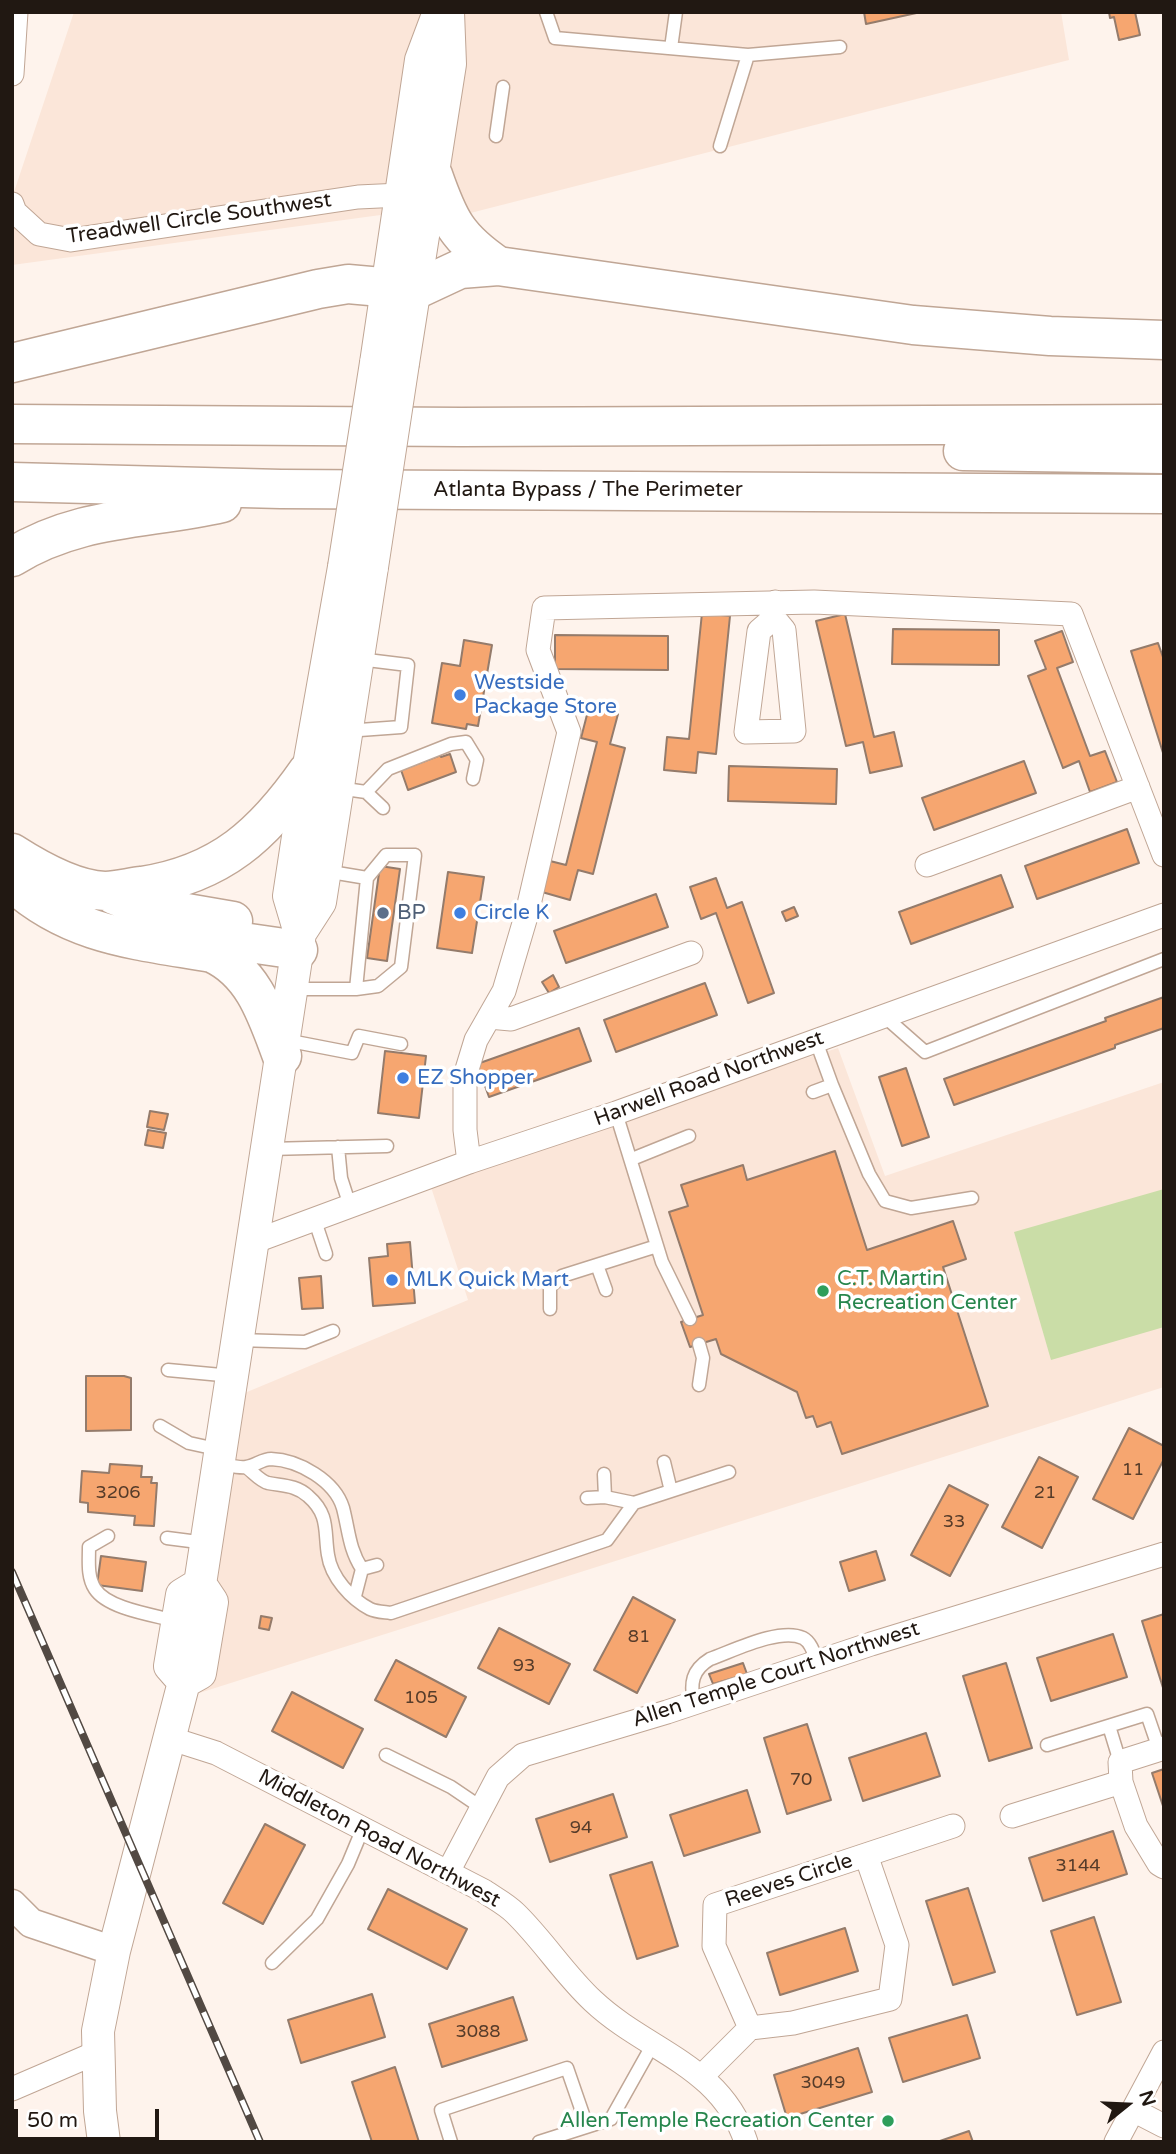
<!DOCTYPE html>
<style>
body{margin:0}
#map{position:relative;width:1176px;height:2154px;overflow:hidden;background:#fef3ec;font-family:"Varela Round",sans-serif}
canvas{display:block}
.frame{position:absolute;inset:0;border:14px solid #211812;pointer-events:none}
.north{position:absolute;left:1092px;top:2070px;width:70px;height:70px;-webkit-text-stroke:5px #fff;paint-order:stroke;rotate:72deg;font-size:19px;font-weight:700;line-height:28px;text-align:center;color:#211812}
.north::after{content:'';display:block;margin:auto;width:24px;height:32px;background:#211812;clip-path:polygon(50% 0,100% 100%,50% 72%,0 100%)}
.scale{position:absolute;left:14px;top:2109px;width:145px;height:32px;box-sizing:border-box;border:4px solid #211812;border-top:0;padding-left:9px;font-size:21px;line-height:24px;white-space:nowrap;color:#211812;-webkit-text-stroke:5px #fff;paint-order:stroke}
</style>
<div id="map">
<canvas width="1176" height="2154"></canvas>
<div class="frame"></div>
<div class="north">N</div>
<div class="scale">50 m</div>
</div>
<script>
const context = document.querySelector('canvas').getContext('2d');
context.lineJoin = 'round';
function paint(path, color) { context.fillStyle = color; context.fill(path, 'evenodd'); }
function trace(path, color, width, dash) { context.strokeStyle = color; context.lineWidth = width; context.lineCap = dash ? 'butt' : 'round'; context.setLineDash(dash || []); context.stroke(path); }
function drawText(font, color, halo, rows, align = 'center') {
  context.font = font + ' "Varela Round",sans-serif'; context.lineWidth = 7; context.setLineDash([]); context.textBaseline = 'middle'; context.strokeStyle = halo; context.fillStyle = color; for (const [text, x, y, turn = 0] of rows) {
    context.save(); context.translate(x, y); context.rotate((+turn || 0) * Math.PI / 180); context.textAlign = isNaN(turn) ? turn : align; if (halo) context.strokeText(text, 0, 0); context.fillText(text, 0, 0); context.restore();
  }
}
paint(new Path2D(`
 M74 12H1061L1069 60 443 220 388 214 12 265V198Z
 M838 1048 885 1176 1164 1082V1387L174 1701 223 1402 468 1300 428 1178Z`), '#fbe6d9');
paint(new Path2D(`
 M1164 1189V1327L1051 1360 1014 1232Z`), '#cadda7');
const building = new Path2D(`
 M864 12H921L866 24Z
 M1109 12H1135L1140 35 1119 40 1114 17 1110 18Z
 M702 613 730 616 716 754 698 752 696 773 664 770 667 737 689 739Z
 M845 614 874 737 894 732 902 766 870 773 863 742 846 746 816 621Z
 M893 629 999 630V665L892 664Z
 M1062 631 1073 662 1057 668 1090 756 1105 751 1117 782 1090 792 1079 761 1063 768 1028 676 1046 669 1035 641Z
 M555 635 668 636V670L555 669Z
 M464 640 492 645 478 726 467 724 466 729 432 723 442 663 460 666Z
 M1158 643 1164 660V756L1131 651Z
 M589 707 618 714 610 744 625 748 593 874 578 870 570 900 542 892 550 861 566 865 597 742 581 738Z
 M450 754 456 772 408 790 401 770 441 755V757Z
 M1024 761 1036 793 934 830 922 798Z
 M729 766 837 769 836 804 728 801Z
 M1127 829 1139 863 1037 899 1025 866Z
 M380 866 400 869 387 961 367 958Z
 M448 872 484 877 472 953 437 948Z
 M1001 875 1013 907 911 944 899 912Z
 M716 878 727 908 742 902 774 993 748 1003 716 913 701 919 690 887Z
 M656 894 668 927 566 963 554 931Z
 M794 907 798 916 786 921 782 912Z
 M553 975 559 987 549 993 542 982Z
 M705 983 717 1015 616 1052 604 1020Z
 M1164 997V1028L1115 1045V1048L954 1105 944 1079 1106 1021 1105 1018Z
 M579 1028 591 1061 489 1097 477 1064Z
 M385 1051 426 1056 419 1118 378 1113Z
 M906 1068 929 1137 902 1146 879 1077Z
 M150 1111 168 1114 164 1130 147 1127Z
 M148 1130 166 1133 163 1148 145 1145Z
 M835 1151 867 1250 953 1221 966 1259 943 1267 988 1406 842 1454 831 1422 817 1427 813 1416 806 1418 797 1392 721 1354 716 1339 690 1347 681 1322 703 1315 669 1212 688 1206 681 1185 743 1165 747 1180Z
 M410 1242 415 1303 373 1306 369 1258 388 1256 387 1244Z
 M321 1276 323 1308 302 1309 299 1278Z
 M86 1376H124L131 1378V1430L86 1431Z
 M1129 1428 1164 1446V1459L1133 1519 1093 1499Z
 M1039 1457 1078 1477 1042 1548 1002 1527Z
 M110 1464 142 1466 141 1477H152L151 1483H157L154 1526 134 1525 135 1516 88 1512V1503L80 1502 82 1471 109 1473Z
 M949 1485 988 1505 950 1576 911 1555Z
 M876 1551 885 1580 849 1591 840 1562Z
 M101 1556 146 1562 142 1591 97 1585Z
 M633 1597 675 1620 637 1693 594 1670Z
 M1164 1614V1691L1142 1621Z
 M261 1616 272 1618 269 1630 259 1628Z
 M499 1628 570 1664 549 1704 478 1668Z
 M1113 1634 1127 1677 1051 1701 1037 1658Z
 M396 1660 466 1697 446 1737 375 1700Z
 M743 1663 747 1674 713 1684 709 1674Z
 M1006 1663 1032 1748 989 1761 963 1676Z
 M292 1692 363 1729 343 1768 272 1731Z
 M807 1724 831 1800 787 1814 764 1738Z
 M926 1733 940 1776 863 1801 849 1758Z
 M1164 1769V1809L1152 1773Z
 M747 1790 760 1832 684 1856 670 1815Z
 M613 1794 627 1837 550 1862 536 1819Z
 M265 1824 305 1845 263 1924 223 1903Z
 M1113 1831 1127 1874 1043 1901 1029 1858Z
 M652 1862 678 1946 637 1959 610 1875Z
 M968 1888 995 1972 953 1985 926 1901Z
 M388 1889 467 1929 447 1969 368 1929Z
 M1094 1917 1121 2002 1077 2015 1051 1931Z
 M845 1928 858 1971 780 1995 767 1953Z
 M372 1994 385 2037 301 2063 288 2020Z
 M513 1997 527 2040 442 2067 429 2024Z
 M967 2015 980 2058 903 2082 889 2038Z
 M858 2048 872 2092 787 2118 774 2075Z
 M395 2067 419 2142H372L352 2082Z
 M969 2131 973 2142H937Z`);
paint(building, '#f6a670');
trace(building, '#947b6b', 2);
const service = new Path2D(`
 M546 12 555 38 748 55 840 47
 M671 48 676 12
 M496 136 503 87
 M720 146 748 55
 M346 731 401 727 408 665 359 659
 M338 788 366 792 383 808
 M366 792 388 769 451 744 466 742 477 760 473 779
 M292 989H356L378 986 401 967 415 855H386L367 878 325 871
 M356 989 367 878
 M884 1016 925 1052 1164 959
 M285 1040 352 1053 359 1036 401 1044
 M832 1085 869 1174 885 1201 911 1208 972 1198
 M813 1092 832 1085 816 1041
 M616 1113 662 1262 690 1319
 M338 1147 341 1178 350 1206
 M269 1149 387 1146
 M632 1159 689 1136
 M314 1218 326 1254
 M597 1265 606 1290
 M550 1309V1287L562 1276 657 1246
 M238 1340 305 1342 333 1331
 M699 1344 703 1358 699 1385
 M168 1370 232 1376
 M160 1426 189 1443 221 1450
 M664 1462 671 1491
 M219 1464C227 1465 238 1468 246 1467 255 1466 262 1459 271 1459 299 1460 335 1481 343 1508 349 1531 349 1549 362 1569L355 1596
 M246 1467C253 1472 260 1481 268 1483 283 1486 296 1485 308 1496 330 1515 324 1532 328 1555 331 1577 351 1599 370 1609 376 1612 385 1612 391 1613L607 1540 634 1503 729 1472
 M604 1474 605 1497 634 1503
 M587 1498 605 1497
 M108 1536 89 1547C89 1561 87 1577 95 1589 108 1609 154 1615 176 1621
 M167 1538 206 1543
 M362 1569 377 1565
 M694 1703C690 1683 692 1670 710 1659 733 1651 780 1627 803 1638 811 1642 814 1653 817 1662
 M1109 1726 1120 1762
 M1047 1745 1147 1714 1159 1749
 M386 1755 451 1787 482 1808
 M272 1963 317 1919 348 1864 363 1828
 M451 2142 441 2110 567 2068 587 2126
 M539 2142 611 2119 653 2044`);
const minor = new Path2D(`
 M12 74 16 12
 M12 204 15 212 39 234 71 240 358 197 401 195
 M774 618 759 631 746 732 794 731 784 630 774 618 775 602
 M927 865 1138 787
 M489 1017 511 1019 691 953
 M469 1162 465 1130V1076L476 1040 504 991 527 913 569 732 538 650 544 608 814 602 1071 614 1164 855
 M253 1242 469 1162 616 1113 1164 915
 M169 1738 216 1753 484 1891C494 1898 506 1904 515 1913 543 1940 564 1974 593 2001 646 2051 721 2065 746 2142
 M1121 1782 1136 1826 1159 1864 1164 1867
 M1012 1816 1121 1782 1120 1762 1164 1748
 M448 1872 498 1777 523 1755 667 1712 871 1644 1164 1554
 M750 2028 714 1946 715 1905 953 1826
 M750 2028 793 2023 890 1999 897 1945 866 1855
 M702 2076 750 2028
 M12 2089 98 2052
 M1133 2110 1164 2126
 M1116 2142 1164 2052`);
const tertiary = new Path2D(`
 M12 1904 31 1923 114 1951`);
const secondary = new Path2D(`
 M376 363 421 60 439 12
 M403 363 450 64 448 12
 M300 933 289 896 308 771 344 567
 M184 1682 170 1666 182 1595 200 1584
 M104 2142 100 2111 98 2031 114 1951 184 1682 200 1673 212 1602 200 1584 300 933 320 902 372 567`);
const motorway = new Path2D(`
 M433 175C449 221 457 238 498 266
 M12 363 318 289 348 284 415 290 460 269 498 266 913 325 1050 336 1164 340
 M12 424 461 427 1164 424
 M963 451 1164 454
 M12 482 281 489 1164 494
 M12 557C80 515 148 520 222 503
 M12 853C37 869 75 890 105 891 117 891 131 887 142 886 221 874 264 834 308 771
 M12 882C71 936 137 940 212 953 254 972 267 1016 282 1056
 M114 895 140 905 233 921
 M194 935 298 950`);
trace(service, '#c0a695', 15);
trace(minor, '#c0a695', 25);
trace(tertiary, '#c0a695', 31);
trace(secondary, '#c0a695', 34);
trace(motorway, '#c0a695', 41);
trace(service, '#fff', 12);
trace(minor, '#fff', 23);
trace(tertiary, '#fff', 28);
trace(secondary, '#fff', 32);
trace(motorway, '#fff', 38);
const rail = new Path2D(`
 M12 1572 260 2142`);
trace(rail, '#524943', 8);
trace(rail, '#fff', 5, [16]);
const secondaryBridge = new Path2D(`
 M344 567 376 363
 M372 567 403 363`);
trace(secondaryBridge, '#c0a695', 34, []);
trace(secondaryBridge, '#fff', 32);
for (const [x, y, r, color] of [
 [460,695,7,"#3f7fe0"],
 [383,913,7,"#5c6f8a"],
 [460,913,7,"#3f7fe0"],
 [403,1078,7,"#3f7fe0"],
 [392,1280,7,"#3f7fe0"],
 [823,1291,7,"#2e9e5b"],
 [888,2121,7,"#2e9e5b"]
]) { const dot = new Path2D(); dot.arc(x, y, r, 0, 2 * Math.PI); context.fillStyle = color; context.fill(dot); trace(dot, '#fff', 2.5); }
drawText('18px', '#563c2a', null, [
 ["11",1133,1470],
 ["3206",118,1493],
 ["21",1045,1493],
 ["33",954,1522],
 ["81",639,1637],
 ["93",524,1666],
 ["105",421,1698],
 ["70",801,1780],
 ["94",581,1828],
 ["3144",1078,1866],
 ["3088",478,2032],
 ["3049",823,2083]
]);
drawText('21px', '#211812', '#fff', [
 ["Treadwell Circle Southwest",199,219,-8],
 ["Atlanta Bypass / The Perimeter",588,490],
 ["Harwell Road Northwest",709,1079,-20],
 ["Allen Temple Court Northwest",776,1675,-18],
 ["Middleton Road Northwest",379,1839,28],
 ["Reeves Circle",789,1881,-18]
]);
drawText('21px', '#366cbe', '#fff', [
 ["Westside",474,683],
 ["Package Store",474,707],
 ["Circle K",474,913],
 ["EZ Shopper",417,1078],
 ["MLK Quick Mart",406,1280]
], 'left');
drawText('21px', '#4e5e75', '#fff', [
 ["BP",397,913]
], 'left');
drawText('21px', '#27864d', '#fff', [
 ["C.T. Martin",837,1279],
 ["Recreation Center",837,1303],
 ["Allen Temple Recreation Center",874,2121,"right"]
], 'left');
</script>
